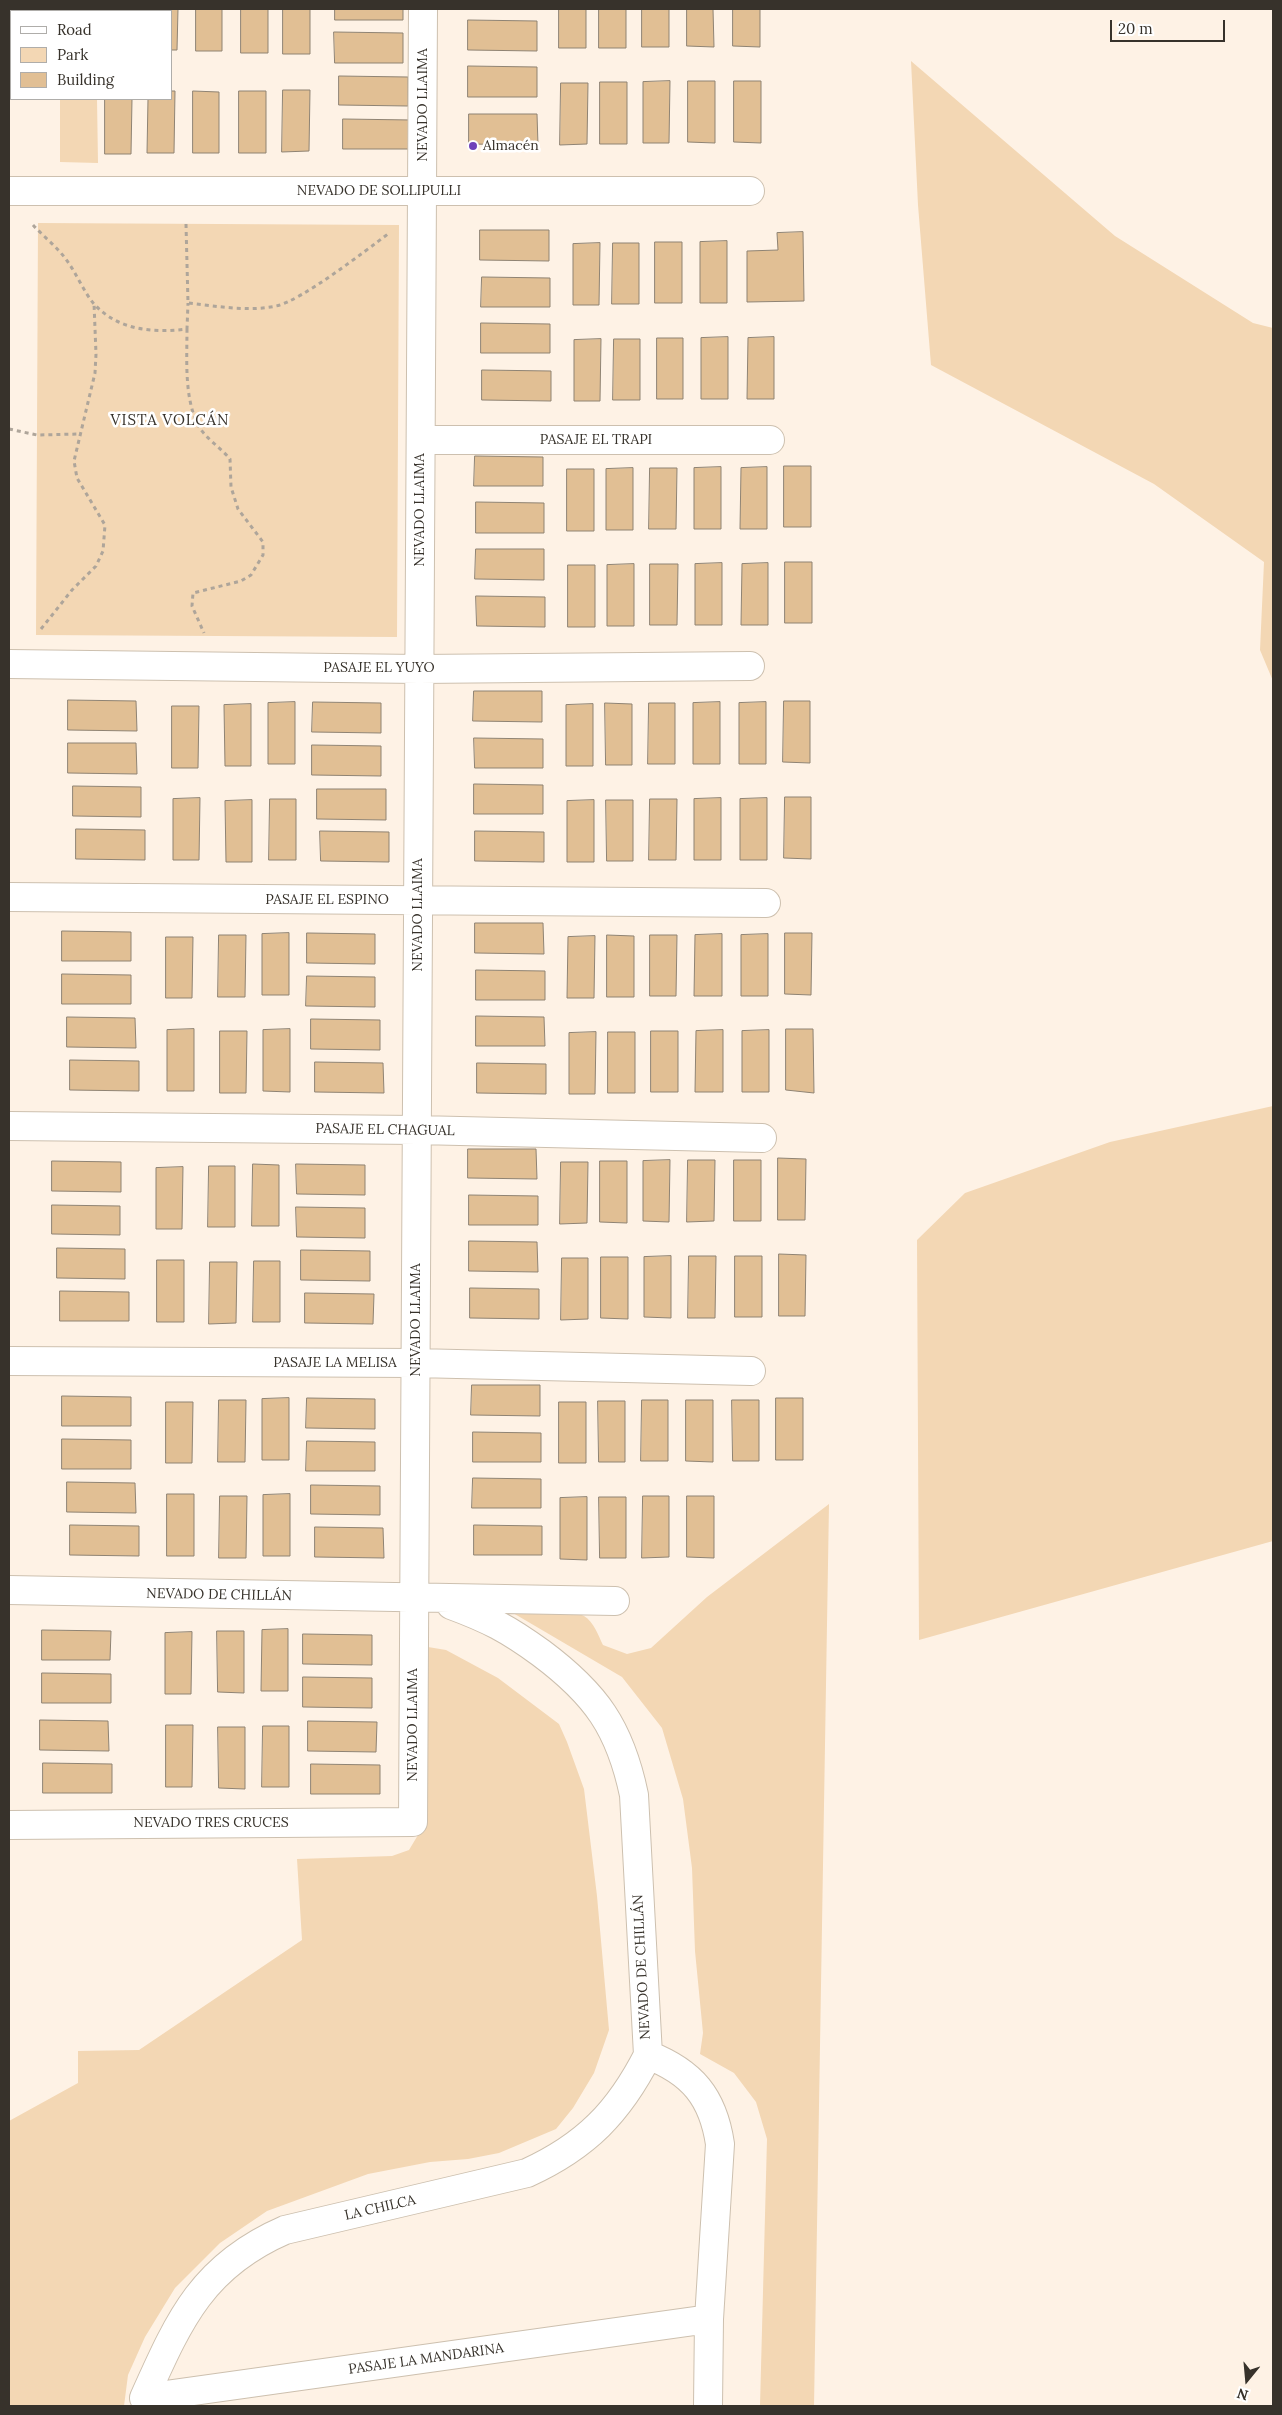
<!DOCTYPE html>
<meta charset="utf-8">
<style>
body{margin:0}
#map{position:relative;width:1282px;height:2415px;overflow:hidden;background:#fef2e5;font-family:Lora,serif}
canvas{display:block}
.frame{position:absolute;inset:0;border:10px solid #37322b;pointer-events:none}
.legend{position:absolute;left:10px;top:10px;width:162px;height:90px;box-sizing:border-box;background:#fff;border:1px solid #afadaa;margin:0;padding:6px 9px;list-style:none;font-size:15px;color:#37322b}
.legend li{display:flex;align-items:center;gap:10px;height:25px}
.legend b{width:25px;border:1px solid #afadaa}
.north{position:absolute;left:1222px;top:2355px;width:50px;height:50px;-webkit-text-stroke:4px #fff;paint-order:stroke;rotate:197deg;font-size:14px;font-weight:700;line-height:20px;text-align:center;color:#37322b}
.north::after{content:'';display:block;margin:auto;width:18px;height:22px;background:#37322b;clip-path:polygon(50% 0,100% 100%,50% 72%,0 100%)}
.scale{position:absolute;left:1110px;top:20px;width:115px;height:22px;box-sizing:border-box;border:2px solid #37322b;border-top:0;padding-left:6px;font-size:15px;line-height:18px;white-space:nowrap;color:#37322b;-webkit-text-stroke:4px #fff;paint-order:stroke}
</style>
<div id="map">
<canvas width="1282" height="2415"></canvas>
<div class="frame"></div>
<ul class="legend">
<li><b style="height:6px;background:#fff"></b>Road</li>
<li><b style="height:14px;background:#f3d7b4"></b>Park</li>
<li><b style="height:14px;background:#e1bf94"></b>Building</li>
</ul>
<div class="north">N</div>
<div class="scale">20 m</div>
</div>
<script>
const context = document.querySelector('canvas').getContext('2d');
context.lineJoin = 'round';
function paint(path, color) { context.fillStyle = color; context.fill(path, 'evenodd'); }
function trace(path, color, width, dash) { context.strokeStyle = color; context.lineWidth = width; context.lineCap = dash ? 'butt' : 'round'; context.setLineDash(dash || []); context.stroke(path); }
function drawText(font, color, halo, rows, align = 'center') {
  context.font = font + ' Lora,serif'; context.lineWidth = 5; context.setLineDash([]); context.textBaseline = 'middle'; context.strokeStyle = halo; context.fillStyle = color; for (const [text, x, y, turn = 0] of rows) {
    context.save(); context.translate(x, y); context.rotate((+turn || 0) * Math.PI / 180); context.textAlign = isNaN(turn) ? turn : align; if (halo) context.strokeText(text, 0, 0); context.fillText(text, 0, 0); context.restore();
  }
}
paint(new Path2D(`
 M911 61 1115 236 1253 323 1273 328V681L1260 650 1264 562 1154 484 931 365 918 205Z
 M60 99H97L98 163 60 162Z
 M38 223 399 225 397 637 36 635Z
 M1273 1106V1541L919 1640 917 1240 965 1193 1110 1142Z
 M829 1504 814 2406H760L767 2139 756 2102 734 2073 700 2054 703 2033 695 1951 692 1868 683 1799 662 1728 622 1677 513 1613C531 1612 569 1607 584 1616 594 1622 598 1635 603 1645L627 1654 651 1648 707 1597Z
 M428 1647 446 1650 498 1678 559 1724 567 1742 584 1789 597 1896 609 2030 594 2073 573 2108 556 2129 499 2153 468 2159 430 2162 368 2174 267 2211 220 2243 175 2288 145 2337 128 2375 124 2406H9V2121L78 2083V2051L139 2050 302 1940 297 1859 392 1856 409 1850 418 1835 421 1811Z`), '#f3d7b4');
const building = new Path2D(`
 M110 9H136V11H110Z
 M151 9H178L177 50H171V11H151Z
 M196 9H222V51H196Z
 M241 9H268V53H241Z
 M283 9H310V54H283Z
 M335 9H403V20H335Z
 M559 9H586V48H559Z
 M599 9H626V48H599Z
 M642 9H669V47H642Z
 M687 9H713L714 47 687 46Z
 M733 9H760V47L733 46Z
 M468 20 537 21V51L468 50Z
 M334 32 403 33V63H335Z
 M468 66 537 67V97H468Z
 M339 76 408 77V106L339 105Z
 M670 81 669 143H643V82Z
 M688 81H715V143L688 142Z
 M734 81H761V143L734 142Z
 M600 82H627V144H600Z
 M561 83H588L587 144 560 145Z
 M283 90H310L309 151 282 152Z
 M171 91H175L174 153H147L148 99H171Z
 M193 91 219 92V153H193Z
 M239 91H266V153H239Z
 M105 99H132L131 154H105Z
 M469 114H537L538 145 469 144Z
 M343 119 412 120V149H343Z
 M480 230H549V261L480 260Z
 M803 232 804 301 747 302V251L778 250 777 233Z
 M727 241V303H700V242Z
 M655 242H682V303H655Z
 M600 243 599 305H573V244Z
 M613 243H639V304H612Z
 M482 277 550 278V307H481Z
 M481 323 550 324V353H481Z
 M728 337V399H701V338Z
 M774 337V399H747L748 338Z
 M657 338H683V399H657Z
 M601 339 600 401H574V340Z
 M614 339H640V400H613Z
 M482 370 551 371V401L482 400Z
 M475 456 543 457V486H474Z
 M784 466H811V527H784Z
 M721 467V529H694V468Z
 M767 467V529H740L741 468Z
 M633 468V530H606V469Z
 M650 468H677L676 529H649Z
 M567 469H594V531H567Z
 M476 502 544 503V533H476Z
 M476 549H544V580L475 579Z
 M785 562H812V623H785Z
 M722 563V625H695V564Z
 M768 563V625H741L742 564Z
 M634 564V626H607V565Z
 M650 564H678L677 625H650Z
 M568 565H595V627H568Z
 M476 596 545 597V627L477 626Z
 M474 691H542V722L473 721Z
 M68 700 136 701 137 731 68 730Z
 M784 701H810V763L783 762Z
 M295 702V764H268V703Z
 M313 702 381 703V733L312 732Z
 M720 702V764H693V703Z
 M766 702V764H739V703Z
 M605 703 632 704V765H606Z
 M649 703H675V764H648Z
 M251 704V766H225L224 705Z
 M593 704V766H566V705Z
 M172 706H199L198 768H172Z
 M474 738 543 739V768H475Z
 M68 743H136L137 774 68 773Z
 M312 745 381 746V776L312 775Z
 M474 784 543 785V814H474Z
 M73 786 141 787V817L73 816Z
 M317 789H386V820L317 819Z
 M785 797H811V859L784 858Z
 M200 798 199 860H173V799Z
 M721 798V860H694V799Z
 M767 798V860H740V799Z
 M270 799H296V860H269Z
 M650 799H677L676 860H649Z
 M252 800V862H226L225 801Z
 M594 800V862H567V801Z
 M606 800H633V861H607Z
 M76 829 145 830V860L76 859Z
 M320 831 389 832V862L321 861Z
 M475 831 544 832V862L475 861Z
 M475 923H543L544 954 475 953Z
 M62 931 131 932V961H62Z
 M289 933V995H262V934Z
 M307 933 375 934V964L307 963Z
 M785 933H812L811 995 785 994Z
 M722 934V996H694L695 935Z
 M768 934V996H741V935Z
 M219 935H246L245 997H218Z
 M607 935 634 936V997H607Z
 M650 935H677L676 996H650Z
 M595 936 594 998H567L568 937Z
 M166 937H193L192 998H166Z
 M476 970 545 971V1000H476Z
 M62 974 131 975V1004H62Z
 M307 976 375 977V1007L306 1006Z
 M476 1016 544 1017 545 1046H476Z
 M67 1017 135 1018 136 1048 67 1047Z
 M311 1019 380 1020V1050L311 1049Z
 M194 1029V1091H167V1030Z
 M290 1029V1092L263 1091V1030Z
 M786 1029H813L814 1093 786 1090Z
 M723 1030V1092H695L696 1031Z
 M769 1030V1092H742V1031Z
 M220 1031H247L246 1093H220Z
 M651 1031H678V1092H651Z
 M596 1032 595 1094H569V1033Z
 M608 1032H635V1093H608Z
 M70 1060 139 1061V1091L70 1090Z
 M315 1062 383 1063 384 1093 315 1092Z
 M477 1063 546 1064V1094L477 1093Z
 M468 1149H536L537 1179 468 1178Z
 M778 1158 806 1159 805 1220H778Z
 M670 1160 669 1222 643 1221V1161Z
 M688 1160H715L714 1221 687 1222Z
 M734 1160H761V1221H734Z
 M52 1161 121 1162V1192L52 1191Z
 M600 1161H627V1223L600 1222Z
 M561 1162H588L587 1223 560 1224Z
 M253 1164 279 1165V1226H252Z
 M296 1164 365 1165V1195L297 1194Z
 M209 1166H235V1227H208Z
 M183 1167 182 1229H156V1168Z
 M469 1195 538 1196V1225H469Z
 M52 1205 120 1206V1235L52 1234Z
 M296 1207 365 1208V1238L297 1237Z
 M469 1241 537 1242 538 1272 469 1271Z
 M57 1248 125 1249V1279L57 1278Z
 M301 1250 370 1251V1281L301 1280Z
 M779 1254 806 1255 805 1316H779Z
 M671 1256V1318L644 1317V1257Z
 M689 1256H716L715 1318H688Z
 M735 1256H762V1317H735Z
 M601 1257H628V1319L601 1318Z
 M562 1258H588V1319L561 1320Z
 M157 1260H184V1322H157Z
 M254 1261H280V1322H253Z
 M210 1262H237L236 1323 209 1324Z
 M470 1288 539 1289V1319L470 1318Z
 M60 1291 129 1292V1321H60Z
 M305 1293 374 1294 373 1324 305 1323Z
 M472 1385H540V1416L471 1415Z
 M62 1396 131 1397V1426H62Z
 M289 1398V1460H262V1399Z
 M307 1398 375 1399V1429L306 1428Z
 M776 1398H803V1460H776Z
 M219 1400H246L245 1462H218Z
 M642 1400H668V1461H641Z
 M686 1400H713V1462L686 1461Z
 M732 1400H759V1461H733Z
 M598 1401H625V1462H599Z
 M166 1402H193L192 1463H166Z
 M559 1402H586V1463H559Z
 M473 1432 541 1433V1462H473Z
 M62 1439 131 1440V1469H62Z
 M307 1441 375 1442V1471H306Z
 M473 1478 541 1479V1508H472Z
 M67 1482 135 1483 136 1513 67 1512Z
 M311 1485 380 1486V1515L311 1514Z
 M167 1494H194V1556H167Z
 M290 1494V1556H263V1495Z
 M220 1496H247L246 1558H219Z
 M643 1496H669V1557L642 1558Z
 M687 1496H714V1558L687 1557Z
 M587 1497V1560L560 1559V1498Z
 M599 1497H626V1558H600Z
 M70 1525 139 1526V1556L70 1555Z
 M474 1525 542 1526V1555H474Z
 M315 1527 383 1528 384 1558 315 1557Z
 M288 1629V1691H261L262 1630Z
 M42 1630 111 1631 110 1660H42Z
 M217 1631H244V1693L218 1692Z
 M192 1632 191 1694H165V1633Z
 M303 1634 372 1635V1665L303 1664Z
 M42 1673 111 1674V1703H42Z
 M303 1677 372 1678V1708L303 1707Z
 M40 1720 108 1721 109 1751 40 1750Z
 M308 1721 377 1722 376 1752 308 1751Z
 M166 1725H193L192 1787H166Z
 M263 1726H289V1787H262Z
 M218 1727H245V1789L219 1788Z
 M43 1763 112 1764V1793H43Z
 M311 1764 380 1765V1794H311Z`);
paint(building, '#e1bf94');
trace(building, '#8f8373', 1);
const minor = new Path2D(`
 M9 191H750
 M421 440H770
 M9 664 419 669 750 666
 M9 897 766 903
 M9 1126 417 1130 762 1138
 M9 1361 415 1363 751 1371
 M9 1590 615 1601
 M451 1605C489 1619 508 1629 541 1653 596 1694 620 1728 634 1795L648 2055
 M9 1825 413 1822 423 9
 M648 2055C692 2072 713 2097 720 2144L709 2319 708 2406
 M144 2398C179 2320 202 2266 285 2230L527 2173C586 2146 619 2112 648 2055
 M144 2398 709 2319`);
trace(minor, '#cdc0af', 30);
trace(new Path2D(`
 M186 224 188 303C216 306 248 312 276 306 301 301 365 251 388 234
 M33 225C43 236 56 246 65 258 76 272 83 291 94 304 119 331 154 333 187 329L188 303
 M187 329C187 359 184 397 198 425 205 438 220 447 230 459L231 487 238 509 263 542V555L251 575 241 581 193 593 192 606 204 633
 M9 429 37 435 80 434
 M41 629 72 590 96 566 103 551 105 525 77 478 74 461 95 373 96 354 94 303`), '#aea59a', 3, [4, 4]);
trace(minor, '#fff', 28);
for (const [x, y, r, color] of [
 [473,146,5,"#6f42ba"]
]) { const dot = new Path2D(); dot.arc(x, y, r, 0, 2 * Math.PI); context.fillStyle = color; context.fill(dot); trace(dot, '#fff', 2); }
drawText('14px', '#37322b', '#fff', [
 ["NEVADO LLAIMA",423,105,-90],
 ["NEVADO DE SOLLIPULLI",379,191],
 ["PASAJE EL TRAPI",596,440],
 ["NEVADO LLAIMA",420,510,-90],
 ["PASAJE EL YUYO",379,668],
 ["PASAJE EL ESPINO",327,900],
 ["NEVADO LLAIMA",418,915,-90],
 ["PASAJE EL CHAGUAL",385,1130,1],
 ["NEVADO LLAIMA",416,1320,-90],
 ["PASAJE LA MELISA",335,1363],
 ["NEVADO DE CHILLÁN",219,1595,1],
 ["NEVADO LLAIMA",413,1725,-90],
 ["NEVADO TRES CRUCES",211,1823],
 ["NEVADO DE CHILLÁN",642,1967,-93],
 ["LA CHILCA",380,2208,-13],
 ["PASAJE LA MANDARINA",426,2359,-8]
]);
drawText('14px', '#37322b', '#fff', [
 ["Almacén",483,146]
], 'left');
context.letterSpacing = '1px';
drawText('15px', '#37322b', '#fff', [
 ["VISTA VOLCÁN",170,421]
]);
context.letterSpacing = '0px';
</script>
